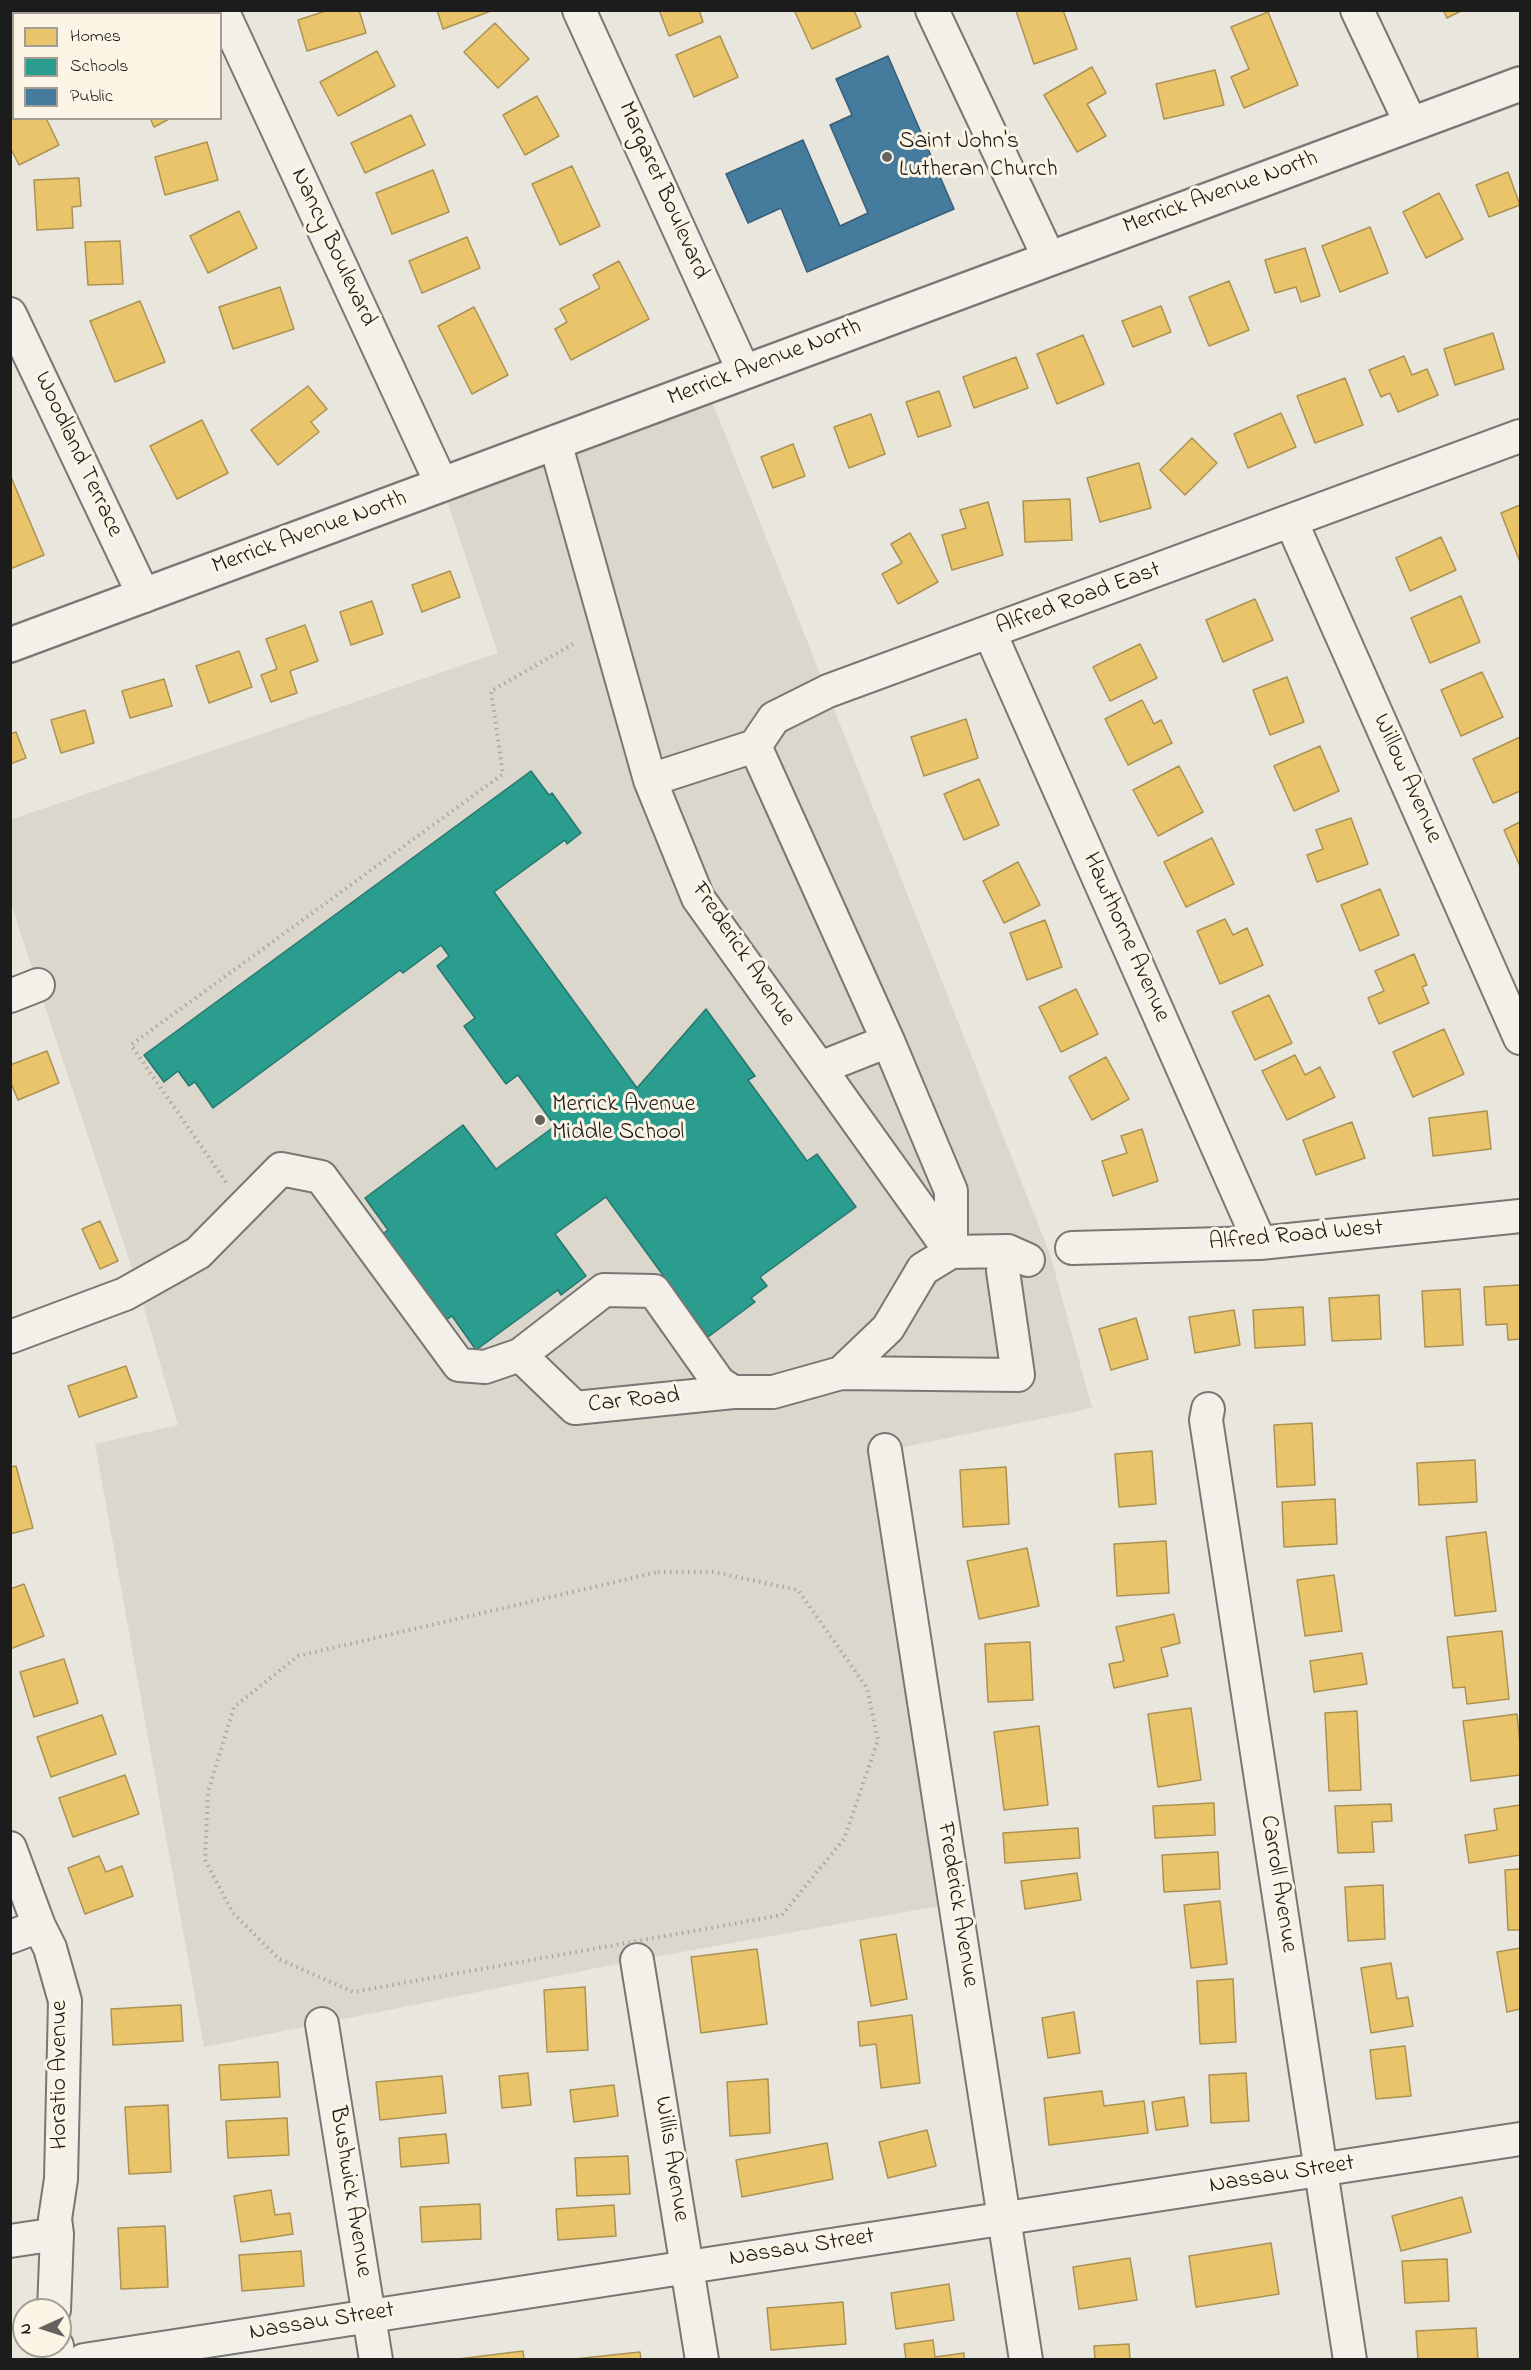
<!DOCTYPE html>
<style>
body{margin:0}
#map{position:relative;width:1531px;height:2370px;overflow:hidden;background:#e9e6de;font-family:"Indie Flower",sans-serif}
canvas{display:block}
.frame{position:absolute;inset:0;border:12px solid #1c1c1c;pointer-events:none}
.legend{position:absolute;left:12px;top:12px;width:210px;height:108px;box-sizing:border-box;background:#fcf5e5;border:2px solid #a29e95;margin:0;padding:8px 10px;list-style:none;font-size:18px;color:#1c1c1c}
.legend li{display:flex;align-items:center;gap:12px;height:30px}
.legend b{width:30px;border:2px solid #a29e95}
.north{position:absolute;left:12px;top:2298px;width:60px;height:60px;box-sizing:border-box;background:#fcf5e5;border:2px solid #a29e95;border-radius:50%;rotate:267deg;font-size:16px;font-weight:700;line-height:24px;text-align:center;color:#1c1c1c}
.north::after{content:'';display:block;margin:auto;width:21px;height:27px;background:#646360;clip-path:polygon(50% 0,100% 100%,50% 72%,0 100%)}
</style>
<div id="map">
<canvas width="1531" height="2370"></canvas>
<div class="frame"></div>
<ul class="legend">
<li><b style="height:16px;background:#e9c46a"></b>Homes</li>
<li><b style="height:16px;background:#2a9d8f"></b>Schools</li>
<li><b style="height:16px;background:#457b9d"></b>Public</li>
</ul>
<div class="north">N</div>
</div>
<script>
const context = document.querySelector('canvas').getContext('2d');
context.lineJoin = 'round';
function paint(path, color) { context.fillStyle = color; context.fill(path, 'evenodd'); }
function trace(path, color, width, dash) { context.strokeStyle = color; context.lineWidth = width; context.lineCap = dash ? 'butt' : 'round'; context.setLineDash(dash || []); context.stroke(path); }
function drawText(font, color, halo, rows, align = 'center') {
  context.font = font + ' "Indie Flower",sans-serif'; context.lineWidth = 6; context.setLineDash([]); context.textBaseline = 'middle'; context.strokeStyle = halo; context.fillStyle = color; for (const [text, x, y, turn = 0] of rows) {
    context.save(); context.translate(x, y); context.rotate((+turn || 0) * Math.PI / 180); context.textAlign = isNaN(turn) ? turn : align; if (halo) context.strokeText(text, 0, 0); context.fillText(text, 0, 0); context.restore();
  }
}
paint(new Path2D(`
 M706 386 1050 1254 1092 1408 885 1451 956 1903 637 1960 204 2047 95 1444 178 1425 138 1287 11 904 10 820 498 653 442 485Z`), '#dbd7cd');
paint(new Path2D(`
 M315 732 331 775 238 810 222 767Z
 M181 781 197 825 104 859 88 816Z
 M334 789 350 833 257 867 241 824Z
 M203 837 219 881 125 915 110 872Z
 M262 1440 304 1443 341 1462 370 1485 388 1518 396 1551V1587L383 1615 240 1658 200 1636 169 1498 214 1453Z
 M749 1631 792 1832 342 1932 294 1732Z`), '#dbd7cc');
const homes = new Path2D(`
 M126 10H144L145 14H121Z
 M329 10H359L366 33 307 51 298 20Z
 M437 10H491V11L443 29Z
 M659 10H699L703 22 669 36Z
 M794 10H854L861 27 812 49Z
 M1018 10H1063L1077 49 1034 64 1016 11Z
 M1443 10H1463L1447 18Z
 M1268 12 1298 85 1244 108 1231 77 1249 69 1231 27Z
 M495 23 529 59 498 88 464 52Z
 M720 36 738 77 694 97 676 55Z
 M10 37 14 41V84L10 87Z
 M377 51 395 86 338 116 320 82Z
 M1092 67 1106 93 1087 104 1106 136 1077 152 1044 95Z
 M1215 70 1224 105 1164 119 1156 84Z
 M537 96 559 136 525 155 503 115Z
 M14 109V118H46L59 145 19 165 10 147V110Z
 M411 115 425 145 365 173 351 143Z
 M150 118H171L154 127Z
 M207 142 218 180 165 195 155 157Z
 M572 166 600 226 560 245 532 184Z
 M433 170 449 212 392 234 376 193Z
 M1508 172 1520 205 1489 217 1476 185Z
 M79 178 81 206 72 207 73 228 37 230 34 180Z
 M1439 193 1463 239 1426 258 1403 212Z
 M239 211 257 248 208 273 190 236Z
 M1370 227 1388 273 1340 292 1322 246Z
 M467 237 480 268 422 293 409 261Z
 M120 241 123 284 88 285 85 242Z
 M1305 248 1320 296 1301 302 1296 287 1275 293 1265 260Z
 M619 261 649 319 571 360 555 329 567 322 560 309 600 288 593 275Z
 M1229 281 1249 330 1209 346 1189 297Z
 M280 287 294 329 233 349 219 307Z
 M140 301 165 362 115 382 90 321Z
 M1161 306 1171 332 1133 347 1122 321Z
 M474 307 508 375 472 394 438 326Z
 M1493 333 1504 369 1455 385 1444 349Z
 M1083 335 1104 384 1057 404 1037 354Z
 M1404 356 1412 375 1427 369 1438 395 1398 412 1390 393 1381 397 1369 370Z
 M1016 357 1028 388 974 408 963 377Z
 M1345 378 1363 425 1315 443 1297 396Z
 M308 386 327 409 311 422 319 432 278 465 251 430Z
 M939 391 951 426 918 437 906 402Z
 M1281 413 1296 447 1248 468 1234 434Z
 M871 414 885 454 849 468 834 427Z
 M202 420 228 473 177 499 150 446Z
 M1192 438 1217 463 1185 495 1160 470Z
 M793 444 805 476 773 488 761 457Z
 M1139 463 1151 508 1100 522 1087 478Z
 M11 477 44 555 10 569V477Z
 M1070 499 1072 540 1025 542 1023 501Z
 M988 502 1003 555 952 570 942 535 966 528 960 510Z
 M1520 505V562L1501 513Z
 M910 533 938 582 898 604 882 574 902 563 891 544Z
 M1441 537 1456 570 1410 591 1396 558Z
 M450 571 460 597 422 612 412 585Z
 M1461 596 1480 642 1430 663 1411 618Z
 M1255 599 1273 640 1223 662 1206 620Z
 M372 601 383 634 351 645 340 612Z
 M305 625 318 661 290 671 297 693 271 702 261 675 277 669 266 639Z
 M1140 644 1157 678 1110 701 1093 667Z
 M239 651 252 687 209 703 196 666Z
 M1482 672 1503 717 1461 736 1441 690Z
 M1287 677 1304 722 1270 735 1253 690Z
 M164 679 172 706 130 718 122 691Z
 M1142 700 1154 724 1161 720 1172 743 1128 765 1105 719Z
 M85 710 94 743 61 753 51 720Z
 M966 719 978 758 924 776 911 737Z
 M16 732 26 758 10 764V734Z
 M1520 737V791L1493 803 1473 759Z
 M1320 746 1339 791 1294 811 1274 766Z
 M1179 766 1203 812 1158 836 1133 790Z
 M979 779 999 825 964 840 944 794Z
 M1351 818 1368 864 1317 882 1307 855 1323 849 1316 830Z
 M1520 822V866L1504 830Z
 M1212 838 1234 884 1186 907 1164 862Z
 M1018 862 1040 905 1004 923 983 881Z
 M1380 889 1399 935 1360 951 1341 905Z
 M1225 919 1233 935 1247 928 1263 965 1220 984 1197 931Z
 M1045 920 1062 967 1027 980 1010 933Z
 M1414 954 1427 985 1422 987 1429 1003 1379 1024 1368 998 1384 991 1375 971Z
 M1076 989 1098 1034 1061 1052 1039 1007Z
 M1269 995 1292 1043 1255 1060 1232 1012Z
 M1444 1029 1464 1074 1413 1097 1393 1052Z
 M47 1051 59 1083 18 1100 10 1081V1065Z
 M1295 1055 1305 1075 1320 1067 1335 1097 1287 1120 1262 1071Z
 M1106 1057 1129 1099 1092 1120 1069 1077Z
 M1487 1111 1491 1149 1433 1156 1429 1118Z
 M1352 1122 1365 1158 1316 1175 1303 1140Z
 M1142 1129 1158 1181 1113 1196 1102 1161 1127 1153 1121 1136Z
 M100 1221 118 1261 100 1269 82 1229Z
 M1520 1285V1339L1508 1340 1507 1324 1486 1325 1484 1287Z
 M1460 1289 1463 1345 1425 1347 1422 1291Z
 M1379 1295 1381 1339 1332 1341 1329 1298Z
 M1303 1307 1305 1345 1255 1348 1253 1310Z
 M1234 1310 1240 1345 1195 1353 1189 1317Z
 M1136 1318 1148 1359 1111 1370 1099 1329Z
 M126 1366 137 1397 79 1417 68 1386Z
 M1312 1423 1315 1485 1277 1487 1274 1425Z
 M1152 1451 1156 1504 1119 1507 1115 1454Z
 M1475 1460 1477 1502 1419 1505 1417 1463Z
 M16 1466 33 1528 10 1534V1467Z
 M1006 1467 1009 1524 963 1527 960 1470Z
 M1335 1499 1337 1544 1284 1547 1282 1502Z
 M1486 1532 1496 1611 1455 1616 1446 1537Z
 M1166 1541 1169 1593 1117 1596 1114 1544Z
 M1027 1548 1039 1606 979 1619 967 1561Z
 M1334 1575 1342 1631 1305 1636 1297 1580Z
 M24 1584 44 1636 10 1649V1589Z
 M1174 1614 1180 1643 1161 1648 1168 1676 1114 1688 1109 1664 1124 1661 1116 1627Z
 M1502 1631 1509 1699 1467 1704 1465 1687 1453 1688 1447 1637Z
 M1030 1642 1033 1700 988 1702 985 1644Z
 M1362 1653 1367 1684 1314 1692 1310 1661Z
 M64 1659 78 1703 34 1717 20 1672Z
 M1191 1708 1201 1780 1158 1787 1148 1714Z
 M1357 1711 1361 1790 1329 1791 1325 1713Z
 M1517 1714 1520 1743V1775L1471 1781 1463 1721Z
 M102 1715 116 1754 51 1777 37 1737Z
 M1039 1726 1048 1805 1004 1810 994 1732Z
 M125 1775 139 1814 73 1837 59 1798Z
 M1214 1803 1215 1835 1155 1838 1153 1806Z
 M1391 1804 1392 1821 1372 1822 1374 1852 1338 1853 1335 1806Z
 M1520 1805V1855L1469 1863 1465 1835 1497 1830 1494 1809Z
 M1078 1828 1080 1858 1005 1863 1003 1833Z
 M1218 1852 1220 1889 1164 1892 1162 1855Z
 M99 1856 106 1872 122 1866 133 1896 85 1914 68 1868Z
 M1520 1869V1930H1508L1505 1870Z
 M1077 1873 1081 1900 1025 1909 1021 1881Z
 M1383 1885 1385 1939 1348 1941 1345 1887Z
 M1220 1901 1227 1964 1191 1968 1184 1905Z
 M896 1934 907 1999 871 2006 860 1940Z
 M1520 1948V2009L1507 2012 1497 1952Z
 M757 1949 767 2024 701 2033 691 1957Z
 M1391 1963 1397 1999 1408 1997 1413 2026 1371 2033 1361 1968Z
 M1233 1979 1236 2042 1200 2044 1197 1981Z
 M585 1987 588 2050 547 2052 544 1990Z
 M181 2005 183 2041 113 2045 111 2009Z
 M1074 2012 1080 2053 1048 2058 1042 2018Z
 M912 2015 920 2083 881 2088 876 2044 860 2046 858 2022Z
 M1405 2046 1411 2096 1376 2099 1370 2050Z
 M278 2062 280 2097 221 2100 219 2065Z
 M528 2073 531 2105 502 2108 499 2076Z
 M1246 2073 1249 2121 1211 2123 1209 2075Z
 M442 2076 446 2113 380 2120 376 2082Z
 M768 2079 770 2133 730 2136 727 2082Z
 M614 2085 618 2116 574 2122 570 2090Z
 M1102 2091 1104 2106 1144 2101 1148 2133 1049 2145 1044 2098Z
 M1184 2097 1188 2126 1156 2130 1152 2102Z
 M168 2105 171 2172 129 2174 125 2107Z
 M287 2118 289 2155 228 2158 226 2121Z
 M927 2130 936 2166 888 2178 879 2142Z
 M446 2134 449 2163 401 2167 399 2138Z
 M827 2143 833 2179 742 2197 736 2160Z
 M628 2156 630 2194 577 2196 575 2158Z
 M271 2190 275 2215 290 2213 293 2234 241 2242 234 2196Z
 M1462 2197 1471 2232 1401 2251 1392 2216Z
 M480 2204 481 2239 422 2242 420 2207Z
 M614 2205 616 2236 558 2240 556 2209Z
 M165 2226 168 2287 121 2289 118 2228Z
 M1271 2243 1279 2294 1196 2307 1189 2256Z
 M301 2251 304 2286 242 2291 239 2255Z
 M1130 2258 1137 2300 1079 2309 1073 2267Z
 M1447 2259 1449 2301 1405 2303 1402 2261Z
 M949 2284 954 2320 896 2329 891 2293Z
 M843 2302 846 2344 771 2350 767 2308Z
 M1476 2328 1478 2360H1418L1416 2331Z
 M933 2340 935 2357 964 2353V2360H906L904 2344Z
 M1129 2344 1130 2360H1095L1094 2346Z
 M523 2351 524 2360H450Z
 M640 2352 641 2360H565Z`);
paint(homes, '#e9c46a');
trace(homes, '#ac9253', 1.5);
const schools = new Path2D(`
 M531 771 549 795 552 793 581 833 567 844 565 840 494 892 637 1088 706 1009 755 1076 748 1080 807 1161 817 1154 856 1207 760 1277 767 1286 751 1298 755 1302 708 1337 606 1197 555 1234 586 1276 561 1295 558 1290 476 1350 452 1316 436 1327 373 1240 388 1230 365 1198 463 1125 496 1169 555 1126 518 1075 506 1084 464 1026 475 1018 437 966 449 956 441 945 403 973 400 970 213 1108 195 1082 189 1086 178 1071 164 1082 144 1055Z`);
paint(schools, '#2a9d8f');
trace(schools, '#26766c', 1.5);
const public = new Path2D(`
 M888 56 954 209 807 272 781 208 748 223 726 174 803 140 840 226 868 213 830 125 852 115 836 79Z`);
paint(public, '#457b9d');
trace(public, '#395e76', 1.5);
const minor = new Path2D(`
 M222 10 442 485
 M579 10 744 372
 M932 10 1049 258
 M1357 10 1411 124
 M10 314 144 596
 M555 442 650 780 698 898 951 1252 1008 1251 1028 1260
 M1291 521 1520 1038
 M990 633 1260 1243
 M650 780 755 746 774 718 828 691 1520 436
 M10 996 38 985
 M820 1068 888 1041
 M1072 1248 1260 1243 1520 1216
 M10 1337 125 1294 198 1253 281 1169 321 1177 459 1365 485 1367 520 1355 604 1290 654 1291 719 1383 733 1392H773L841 1373 888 1328 923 1269 951 1252V1191L888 1041 755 746
 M520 1355 575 1408 733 1392
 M841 1373 1018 1375 1003 1271 1008 1251
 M1208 1409 1206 1420 1350 2360
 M885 1450 1026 2360
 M10 1848 39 1926 50 1948 65 2001 61 2179 55 2219 57 2234 54 2310
 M10 1937 39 1926
 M637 1960 702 2360
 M322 2024 376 2360
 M10 2241 57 2234
 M57 2346 59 2360
 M84 2360 1520 2139`);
const major = new Path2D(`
 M10 645 1520 84`);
trace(minor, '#787773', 36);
trace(major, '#787773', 38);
trace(new Path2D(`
 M226 1182 131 1045 503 774 491 691 573 644
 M658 1572H713L798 1590 867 1688 878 1740 844 1839 782 1915 353 1992 279 1959 233 1913 205 1860 208 1792 234 1707 298 1656Z`), '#a9a7a3', 4, [1.5, 4.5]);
trace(minor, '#f3f0ea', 32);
trace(major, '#f3f0ea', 33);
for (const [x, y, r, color] of [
 [887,157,6,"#646360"],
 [540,1120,6,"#646360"]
]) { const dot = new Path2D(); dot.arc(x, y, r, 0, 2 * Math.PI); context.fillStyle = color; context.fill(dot); trace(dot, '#fcf5e5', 2); }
drawText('24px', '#1c1c1c', '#fcf5e5', [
 ["Saint John's",899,143],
 ["Lutheran Church",899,171],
 ["Merrick Avenue",552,1106],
 ["Middle School",552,1134]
], 'left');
drawText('24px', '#1c1c1c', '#fcf5e5', [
 ["Margaret Boulevard",662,191,66],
 ["Merrick Avenue North",1221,194,-20],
 ["Nancy Boulevard",332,248,65],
 ["Merrick Avenue North",765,364,-21],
 ["Woodland Terrace",77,455,65],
 ["Merrick Avenue North",310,534,-20],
 ["Alfred Road East",1079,600,-20],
 ["Willow Avenue",1406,779,66],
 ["Hawthorne Avenue",1125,938,66],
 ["Frederick Avenue",742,955,56],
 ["Alfred Road West",1296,1237,-5],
 ["Car Road",634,1402,-6],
 ["Carroll Avenue",1277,1884,81],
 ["Frederick Avenue",956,1905,81],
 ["Horatio Avenue",61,2075,-90],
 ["Willis Avenue",670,2159,81],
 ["Nassau Street",1282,2176,-9],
 ["Bushwick Avenue",349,2192,81],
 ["Nassau Street",802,2249,-9],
 ["Nassau Street",322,2323,-9]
]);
</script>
